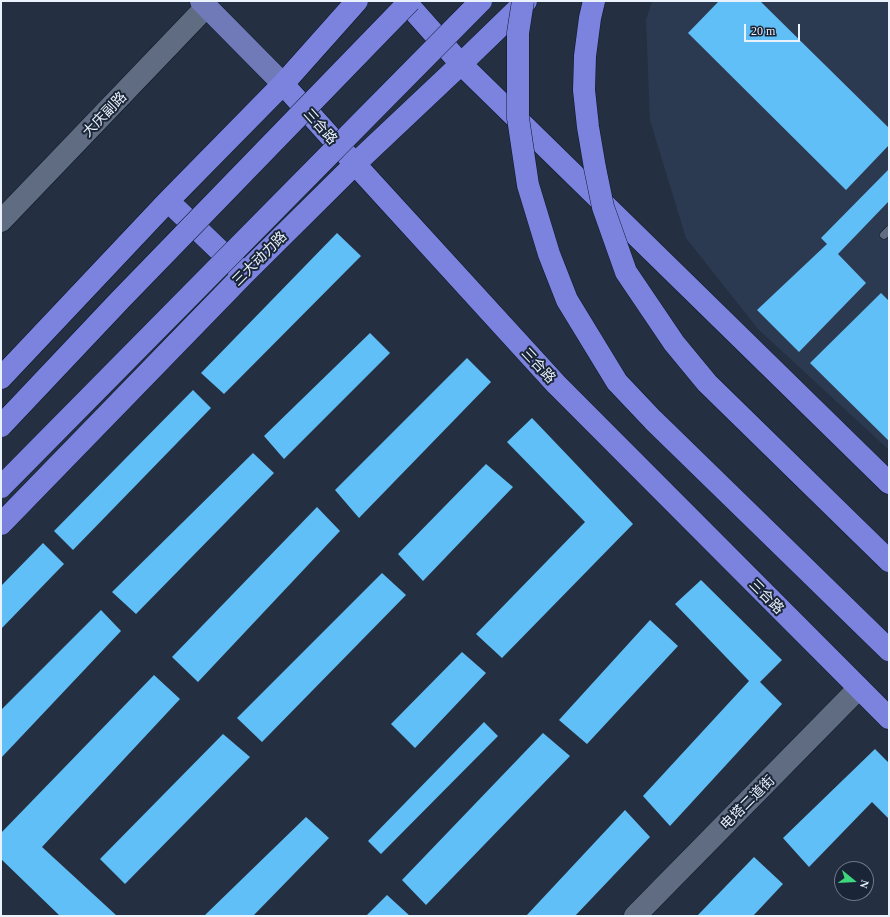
<!DOCTYPE html>
<meta charset="utf-8">
<style>
body{margin:0}
#map{position:relative;width:890px;height:917px;overflow:hidden;background:#243041;font-family:Georgia,serif}
canvas{display:block}
.frame{position:absolute;inset:0;border:2px solid #eaf2fe;pointer-events:none}
.north{position:absolute;left:834px;top:861px;width:40px;height:40px;box-sizing:border-box;background:#1a2637;border:1px solid #6d7887;border-radius:50%;rotate:108deg;font-size:11px;font-weight:700;line-height:16px;text-align:center;color:#eaf2fe}
.north::after{content:'';display:block;margin:auto;width:14px;height:18px;background:#3ed77d;clip-path:polygon(50% 0,100% 100%,50% 72%,0 100%)}
.scale{position:absolute;left:744px;top:24px;width:56px;height:18px;box-sizing:border-box;border:2px solid #eaf2fe;border-top:0;padding-left:5px;font-size:12px;line-height:14px;white-space:nowrap;color:#eaf2fe;-webkit-text-stroke:3px #1a2637;paint-order:stroke}
</style>
<div id="map">
<canvas width="890" height="917"></canvas>
<div class="frame"></div>
<div class="north">N</div>
<div class="scale">20 m</div>
</div>
<script>
const context = document.querySelector('canvas').getContext('2d');
context.lineJoin = 'round';
function paint(path, color) { context.fillStyle = color; context.fill(path, 'evenodd'); }
function trace(path, color, width, dash) { context.strokeStyle = color; context.lineWidth = width; context.lineCap = dash ? 'butt' : 'round'; context.setLineDash(dash || []); context.stroke(path); }
function drawText(font, color, halo, rows, align = 'center') {
  context.font = font + ' Georgia,"Noto Sans SC",serif'; context.lineWidth = 4; context.setLineDash([]); context.textBaseline = 'middle'; context.strokeStyle = halo; context.fillStyle = color; for (const [text, x, y, turn = 0] of rows) {
    context.save(); context.translate(x, y); context.rotate((+turn || 0) * Math.PI / 180); context.textAlign = isNaN(turn) ? turn : align; if (halo) context.strokeText(text, 0, 0); context.fillText(text, 0, 0); context.restore();
  }
}
paint(new Path2D(`
 M652 1H889V450L758 329 686 238 650 120 646 20Z`), '#2b3a51');
paint(new Path2D(`
 M719 1H760L889 128V145L846 190 688 33Z
 M889 169V201L838 254 866 283 799 352 757 310 827 244 821 238Z
 M337 233 361 256 224 394 201 373Z
 M881 293 889 301V441L810 363Z
 M370 333 390 353 284 459 264 436Z
 M467 358 491 382 359 518 335 490Z
 M193 390 211 408 73 550 54 531Z
 M532 418 633 524 502 658 476 634 585 522 507 442Z
 M253 453 274 473 136 614 112 592Z
 M486 464 513 487 423 581 398 554Z
 M317 507 340 531 198 682 172 657Z
 M43 543 64 564 1 629V586Z
 M382 573 406 595 262 742 237 718Z
 M701 580 782 660 760 682 782 704 670 826 643 796 749 681 675 604Z
 M101 610 121 631 1 758V710Z
 M650 620 678 646 587 744 559 720Z
 M462 652 486 673 415 748 391 724Z
 M154 675 180 699 42 847 117 916H60L1 859V833Z
 M484 722 498 736 381 854 368 841Z
 M543 733 570 756 426 905 402 880Z
 M223 734 250 757 125 884 100 859Z
 M875 749 889 763V819L872 802 809 867 783 838Z
 M625 810 650 837 575 916H526Z
 M306 817 329 838 253 916H204Z
 M754 857 783 884 753 916H697Z
 M387 895 410 916H366Z`), '#61bff7');
const lane = new Path2D(`
 M884 235 889 230`);
const secondary = new Path2D(`
 M1 221 207 6
 M635 916 859 688`);
const primary = new Path2D(`
 M201 1 283 84`);
const highway = new Path2D(`
 M405 1 461 64 889 483
 M283 84 355 164 556 384 889 718
 M168 201 241 271
 M1 378 168 201 283 84 357 1
 M1 524 244 274 355 164 461 64 526 1`);
trace(lane, '#0c1728', 9);
trace(secondary, '#0c1728', 23);
trace(primary, '#0c1728', 23);
trace(highway, '#0c1728', 23);
trace(lane, '#5f6c81', 8);
trace(secondary, '#5f6c81', 22);
trace(primary, '#707ab9', 22);
trace(highway, '#7c83df', 22);
const highwayBridge = new Path2D(`
 M523 1 518 33V118L528 185 549 254 567 300 617 382 653 420 889 650
 M594 1 590 18 585 56 584 90 588 127 595 168 603 207 626 272 674 343 707 383 889 561
 M1 426 121 299 410 1
 M1 487 481 1`);
trace(highwayBridge, '#0c1728', 23, []);
trace(highwayBridge, '#7c83df', 22);
drawText('14px', '#eaf2fe', '#1a2637', [
 ["大庆副路",104,114,-46],
 ["三合路",321,126,48],
 ["三大动力路",259,258,-45],
 ["三合路",539,365,47],
 ["三合路",767,596,45],
 ["电塔二道街",747,802,-45]
]);
</script>
